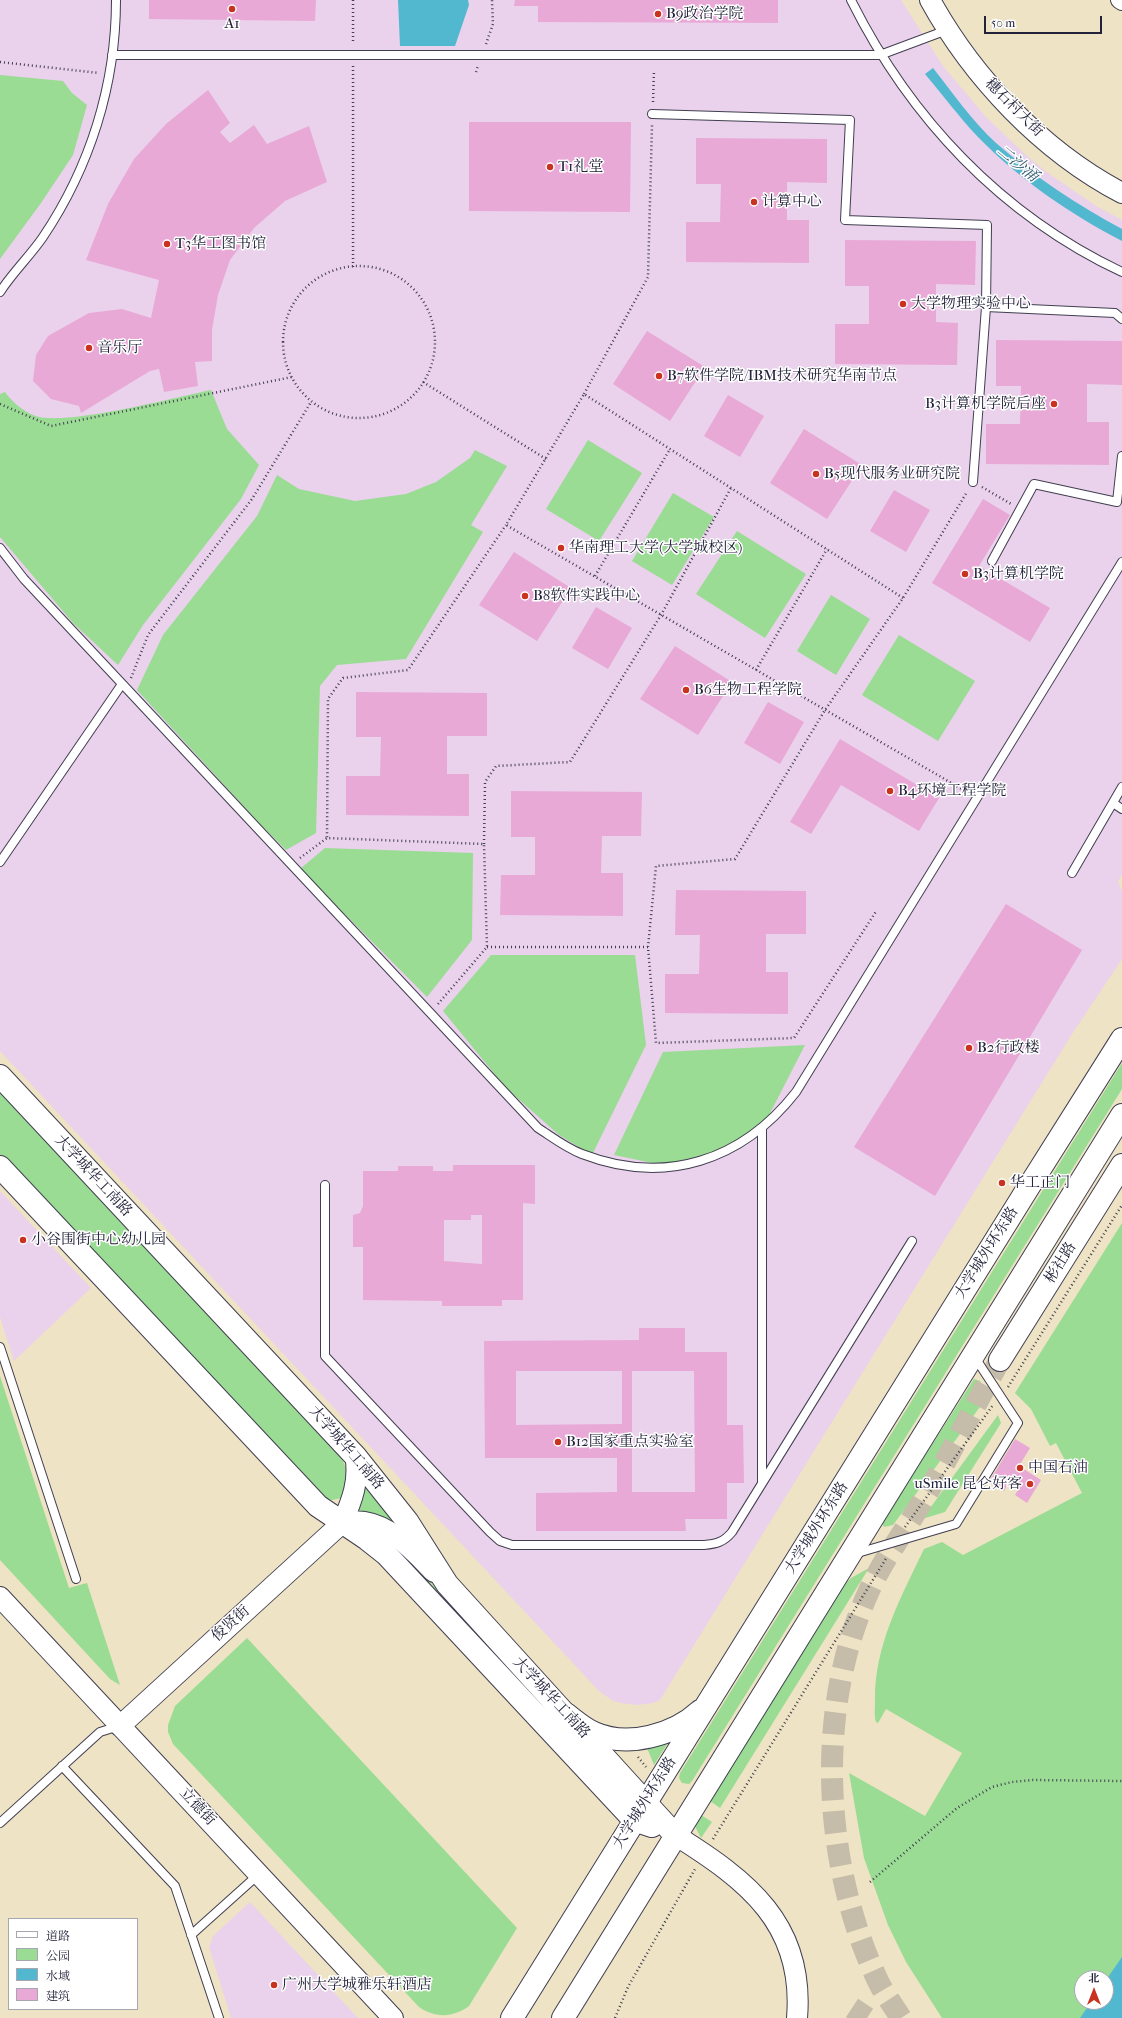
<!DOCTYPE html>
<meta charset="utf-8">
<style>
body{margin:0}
#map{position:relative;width:1122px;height:2018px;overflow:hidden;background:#eee3c4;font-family:"IM FELL French Canon","Noto Serif SC",serif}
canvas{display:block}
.legend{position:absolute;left:8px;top:1918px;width:130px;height:92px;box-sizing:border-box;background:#fff;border:1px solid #a7a7b1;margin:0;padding:5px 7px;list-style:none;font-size:12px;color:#22223b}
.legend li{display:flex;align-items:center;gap:8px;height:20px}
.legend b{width:20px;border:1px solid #a7a7b1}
.north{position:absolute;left:1074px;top:1970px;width:40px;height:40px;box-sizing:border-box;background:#fff;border:1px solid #a7a7b1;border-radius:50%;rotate:0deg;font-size:11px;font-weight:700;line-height:16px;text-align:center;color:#22223b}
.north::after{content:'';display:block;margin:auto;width:14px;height:18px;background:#c8321e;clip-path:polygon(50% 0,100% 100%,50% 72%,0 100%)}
.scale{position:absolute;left:984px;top:16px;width:118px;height:18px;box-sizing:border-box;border:2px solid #22223b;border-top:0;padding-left:5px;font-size:12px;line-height:14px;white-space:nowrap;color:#22223b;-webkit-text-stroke:3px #fff;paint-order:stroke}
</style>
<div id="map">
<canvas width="1122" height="2018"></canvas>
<ul class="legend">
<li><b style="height:5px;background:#fff"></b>道路</li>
<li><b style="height:11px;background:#9adc93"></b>公园</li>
<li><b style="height:11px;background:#52b8d0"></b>水域</li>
<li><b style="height:11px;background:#e9a9d7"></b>建筑</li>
</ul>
<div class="north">北</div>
<div class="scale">50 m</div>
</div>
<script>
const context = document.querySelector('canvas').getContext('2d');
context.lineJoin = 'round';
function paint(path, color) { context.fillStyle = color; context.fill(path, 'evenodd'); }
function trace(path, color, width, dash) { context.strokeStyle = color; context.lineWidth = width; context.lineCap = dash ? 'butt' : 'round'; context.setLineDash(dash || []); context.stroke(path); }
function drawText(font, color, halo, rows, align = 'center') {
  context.font = font + ' "IM FELL French Canon","Noto Serif SC",serif'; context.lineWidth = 3; context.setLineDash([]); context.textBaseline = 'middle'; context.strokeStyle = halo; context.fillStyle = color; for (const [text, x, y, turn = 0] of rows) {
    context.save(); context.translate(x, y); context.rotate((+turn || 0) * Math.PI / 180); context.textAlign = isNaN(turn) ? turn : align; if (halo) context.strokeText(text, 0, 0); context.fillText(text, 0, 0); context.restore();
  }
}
paint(new Path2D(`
 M0 0H901L943 66 986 117 1028 157 1048 173 1096 206 1122 220V875L1118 881 1122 891V959L1072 1034 660 1700 653 1703 637 1705 621 1703 613 1701 599 1691 0 1051Z
 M0 1191 91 1288 14 1361 0 1317Z
 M250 1902 358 2018H231L209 1947 213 1936Z`), '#ead1ec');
paint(new Path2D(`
 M0 75 63 81 72 93 87 105 73 155 41 203 0 259Z
 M211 390 227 429 259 465 241 499 143 625 118 665 73 623 0 537V394L5 392C11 401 23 411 33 415 61 428 176 397 211 390Z
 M588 440 642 473 599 541 546 509Z
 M475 450 507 466 471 525 483 532 406 659 337 665 320 686 316 833 286 850 259 823 137 690 163 635 257 516 277 475 299 489 355 501 406 494 436 482 470 458Z
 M673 493 714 517 672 585 632 561Z
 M737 531 806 574 765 638 696 594Z
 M831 595 870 619 836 675 797 651Z
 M899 635 975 681 938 741 862 695Z
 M325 848 473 853 472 940 427 997 300 869Z
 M491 955H635L646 1045 592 1155 559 1135 506 1088 443 1011Z
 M805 1045 764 1125 710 1154 662 1165 614 1155 663 1052Z
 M1122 1063V1089L692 1781 689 1784 682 1783 679 1778 680 1773Z
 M0 1085 341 1456 349 1476 342 1498 332 1500 320 1498 0 1158Z
 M1122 1223V2018H942L906 1962 888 1925 864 1858 849 1773 925 1816 962 1753 886 1709 878 1723 876 1722C874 1716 875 1708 875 1701 874 1646 901 1597 924 1549L942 1542 963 1555 1082 1493 1056 1443 1050 1446 1031 1409 1015 1393ZM1082 1978H1106V2002H1082Z
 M0 1376 69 1588 87 1583 120 1685 110 1679 0 1560Z
 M974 1379 980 1381 988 1396 893 1525 884 1527 882 1523Z
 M998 1415 1001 1423 945 1512 922 1519Z
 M363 1481 408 1532 374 1515 358 1511Z
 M387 1538H389L486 1642V1645Z
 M869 1568 720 1808 710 1801 843 1586 851 1578Z
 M247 1638 517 1928 469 2006C453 2018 435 2018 419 2007L173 1744 168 1732V1725L175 1706Z
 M671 1738 654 1765 645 1743Z
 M701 1815 712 1822 701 1838 695 1826Z`), '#9adc93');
paint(new Path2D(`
 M398 0H468L469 5 455 46H400Z
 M933 68C953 93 972 121 996 143 1034 176 1077 205 1122 229V241C1070 214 1019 179 978 137 959 117 943 95 925 74Z
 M1122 1957V2018H1080L1091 2002H1106V1980Z`), '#52b8d0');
paint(new Path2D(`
 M149 0H316L315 21 149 19Z
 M515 0H778V23L538 22V6H514Z
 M208 90 230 123 220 132 230 143 254 125 267 144 309 126 327 182 285 201 254 228 230 260 218 295 212 330V361L195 362 198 386 164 392 159 369 150 371 81 413 79 406 51 399 33 381 36 355 48 336 89 313 122 309 151 318 159 280 86 260 108 204 134 159 166 124Z
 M469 122H631L630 212 469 211Z
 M696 138 827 139V183L787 182V220H809V263L686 262V222H720L721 184H696Z
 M845 240 976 241 975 285 936 284V322L958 323 957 365 835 364V324H869V286H845Z
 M647 331 705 367 670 421 613 384Z
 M996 340 1122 341V385L1087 384V422H1109V465L986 464V424H1020L1021 386H996Z
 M728 395 764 416 740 457 704 436Z
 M804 429 862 465 827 519 770 483Z
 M894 490 930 510 906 552 870 531Z
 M983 499 1010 515 979 566 1050 608 1030 642 932 583Z
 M514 552 571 588 537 641 479 605Z
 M596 607 632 628 608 669 572 648Z
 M675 646 732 682 698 735 640 699Z
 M356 692 487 693V736H447V774H469V816L346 815V776H380L381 737H356Z
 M768 702 804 722 780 764 744 743Z
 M840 739 939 798 919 831 841 785 811 834 790 822Z
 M511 791 642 792 641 836H602L601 873H623V916L500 915 501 875H535V837H511Z
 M676 890 806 891V934H766V972H788V1014L665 1013V974H699L700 935H675Z
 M1006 904 1082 950 935 1196 854 1147Z
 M453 1165H535V1204L523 1203V1300H502V1306H442V1301L363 1300V1247H353V1215L360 1213 363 1206V1171H398V1166H433V1171H453ZM471 1215H482V1264L444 1261V1220H471Z
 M639 1328H685V1352H727V1425H743L744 1483H727V1519H685L686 1531H536V1493L617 1492V1458H485L484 1341 639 1340ZM516 1371H622V1424L516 1425ZM632 1371H694L695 1492H632Z
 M1015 1439 1030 1448 1019 1466 1041 1480 1027 1503 1015 1495 1019 1488 1009 1482 1004 1491 989 1482Z`), '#e9a9d7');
trace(new Path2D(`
 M852 2008 867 2018
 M901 2018C894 2007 886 1996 880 1985 823 1869 814 1712 868 1593 881 1563 900 1538 917 1510 947 1462 972 1410 1000 1360`), '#c5bca9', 22, [22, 11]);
const service = new Path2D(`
 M851 0C910 118 1001 215 1122 272
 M112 55H880L947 30
 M652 114 850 120 845 220 987 225 986 307 973 482
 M0 292C13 272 30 256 43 237 90 167 116 85 116 0
 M986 307 1115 313 1122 319
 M0 548 24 579 538 1128C552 1137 566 1148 582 1154 665 1186 742 1161 796 1092L1122 562
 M992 561 1034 484 1117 502 1122 456
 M1113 803 1122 809
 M0 862 122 684
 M1072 873 1122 787
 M325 1185V1356L490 1532 500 1541 512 1545H704C716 1544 724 1542 732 1532L912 1241
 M0 1347 76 1579
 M762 1482V1129
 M854 1554 956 1524 1018 1423 974 1356
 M62 1766 175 1886 219 2018
 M0 1823 100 1732 119 1726
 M191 1935 259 1874`);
const minor = new Path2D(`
 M1119 0 1122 2`);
const tertiary = new Path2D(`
 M930 0C973 78 1042 151 1122 193
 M342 1523C382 1513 410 1548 434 1572
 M0 1597 393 2018
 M120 1726 342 1523C352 1501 360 1480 355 1455
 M675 1835C747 1880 805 1924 797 2018`);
const secondary = new Path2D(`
 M0 1076 356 1457 407 1521 447 1584 675 1835
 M0 1167 318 1506 367 1539 386 1554 634 1820 652 1826`);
const primary = new Path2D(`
 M1000 1360 1122 1165
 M566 1714C575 1721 584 1729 594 1733 628 1748 674 1735 700 1711
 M512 2018 1028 1188 1122 1039
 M563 2018 1122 1115`);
trace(service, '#413f50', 10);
trace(minor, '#413f50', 18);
trace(tertiary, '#413f50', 22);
trace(secondary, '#413f50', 24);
trace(primary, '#413f50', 24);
trace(new Path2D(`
 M353 0V43
 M486 44 493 24 492 0
 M0 62 99 73
 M476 72 478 66
 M653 102 654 70
 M283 342a76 76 0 1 1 152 0a76 76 0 1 1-152 0Z
 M353 267V66
 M423 382 546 459
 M584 394 648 277 652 125
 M0 404 51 426 292 377
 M982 487 1011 504
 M595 576 670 449
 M903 598 584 394 506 525 967 792
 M756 670 827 549
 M131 678 148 635 252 499 311 402
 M484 844 485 782 496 766 570 762 661 615 731 488
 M300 858 327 838
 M487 947H648L656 1043 794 1038 877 910
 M648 947 656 866 735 859 825 710 903 598 967 492
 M438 1004 487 947 484 844 327 838 328 699 343 678 408 670 506 525
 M1008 1387 1122 1205
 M905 1527 993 1405
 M638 1757 646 1767
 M713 1839 887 1557
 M870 1882 957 1808 992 1787 1012 1782 1033 1780 1122 1781
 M615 2018 628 1987 695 1869`), '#413f50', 2.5, [1, 3]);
trace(service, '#fff', 8);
trace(minor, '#fff', 16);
trace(tertiary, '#fff', 20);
trace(secondary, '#fff', 22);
trace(primary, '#fff', 22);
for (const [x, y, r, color] of [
 [232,9,4,"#c8321e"],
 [658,14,4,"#c8321e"],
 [550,167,4,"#c8321e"],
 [754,202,4,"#c8321e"],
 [167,244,4,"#c8321e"],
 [903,304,4,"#c8321e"],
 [89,348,4,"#c8321e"],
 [659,376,4,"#c8321e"],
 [1054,404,4,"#c8321e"],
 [816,474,4,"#c8321e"],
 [561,548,4,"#c8321e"],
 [965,574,4,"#c8321e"],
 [525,596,4,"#c8321e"],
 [686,690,4,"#c8321e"],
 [890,791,4,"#c8321e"],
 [969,1048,4,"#c8321e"],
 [1002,1183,4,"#c8321e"],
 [23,1240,4,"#c8321e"],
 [558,1442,4,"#c8321e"],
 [1020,1468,4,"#c8321e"],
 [1030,1484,4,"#c8321e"],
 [274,1985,4,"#c8321e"]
]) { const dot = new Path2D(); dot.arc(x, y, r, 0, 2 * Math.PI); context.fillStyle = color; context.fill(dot); trace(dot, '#fff', 1.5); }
drawText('15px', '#22223b', '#fff', [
 ["B9政治学院",666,14],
 ["A1",232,24,"center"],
 ["T1礼堂",558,167],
 ["计算中心",762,202],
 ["T3华工图书馆",175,244],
 ["大学物理实验中心",911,304],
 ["音乐厅",97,348],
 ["B7软件学院/IBM技术研究华南节点",667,376],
 ["B3计算机学院后座",1046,404,"right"],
 ["B5现代服务业研究院",824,474],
 ["华南理工大学(大学城校区)",569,548],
 ["B3计算机学院",973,574],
 ["B8软件实践中心",533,596],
 ["B6生物工程学院",694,690],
 ["B4环境工程学院",898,791],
 ["B2行政楼",977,1048],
 ["华工正门",1010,1183],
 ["小谷围街中心幼儿园",31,1240],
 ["B12国家重点实验室",566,1442],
 ["中国石油",1028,1468],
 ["uSmile 昆仑好客",1022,1484,"right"],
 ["广州大学城雅乐轩酒店",282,1985]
], 'left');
drawText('15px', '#22223b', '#fff', [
 ["穗石村大街",1014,108,45],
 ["大学城华工南路",93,1176,47],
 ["大学城外环东路",987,1253,-58],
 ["彬社路",1061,1263,-58],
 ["大学城华工南路",346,1448,49],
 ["大学城外环东路",817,1528,-58],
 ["俊贤街",231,1624,-42],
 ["大学城华工南路",551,1698,47],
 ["大学城外环东路",645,1803,-58],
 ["立德街",197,1807,47]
]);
drawText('italic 16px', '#355e77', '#fff', [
 ["二沙涌",1017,164,39]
]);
</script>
